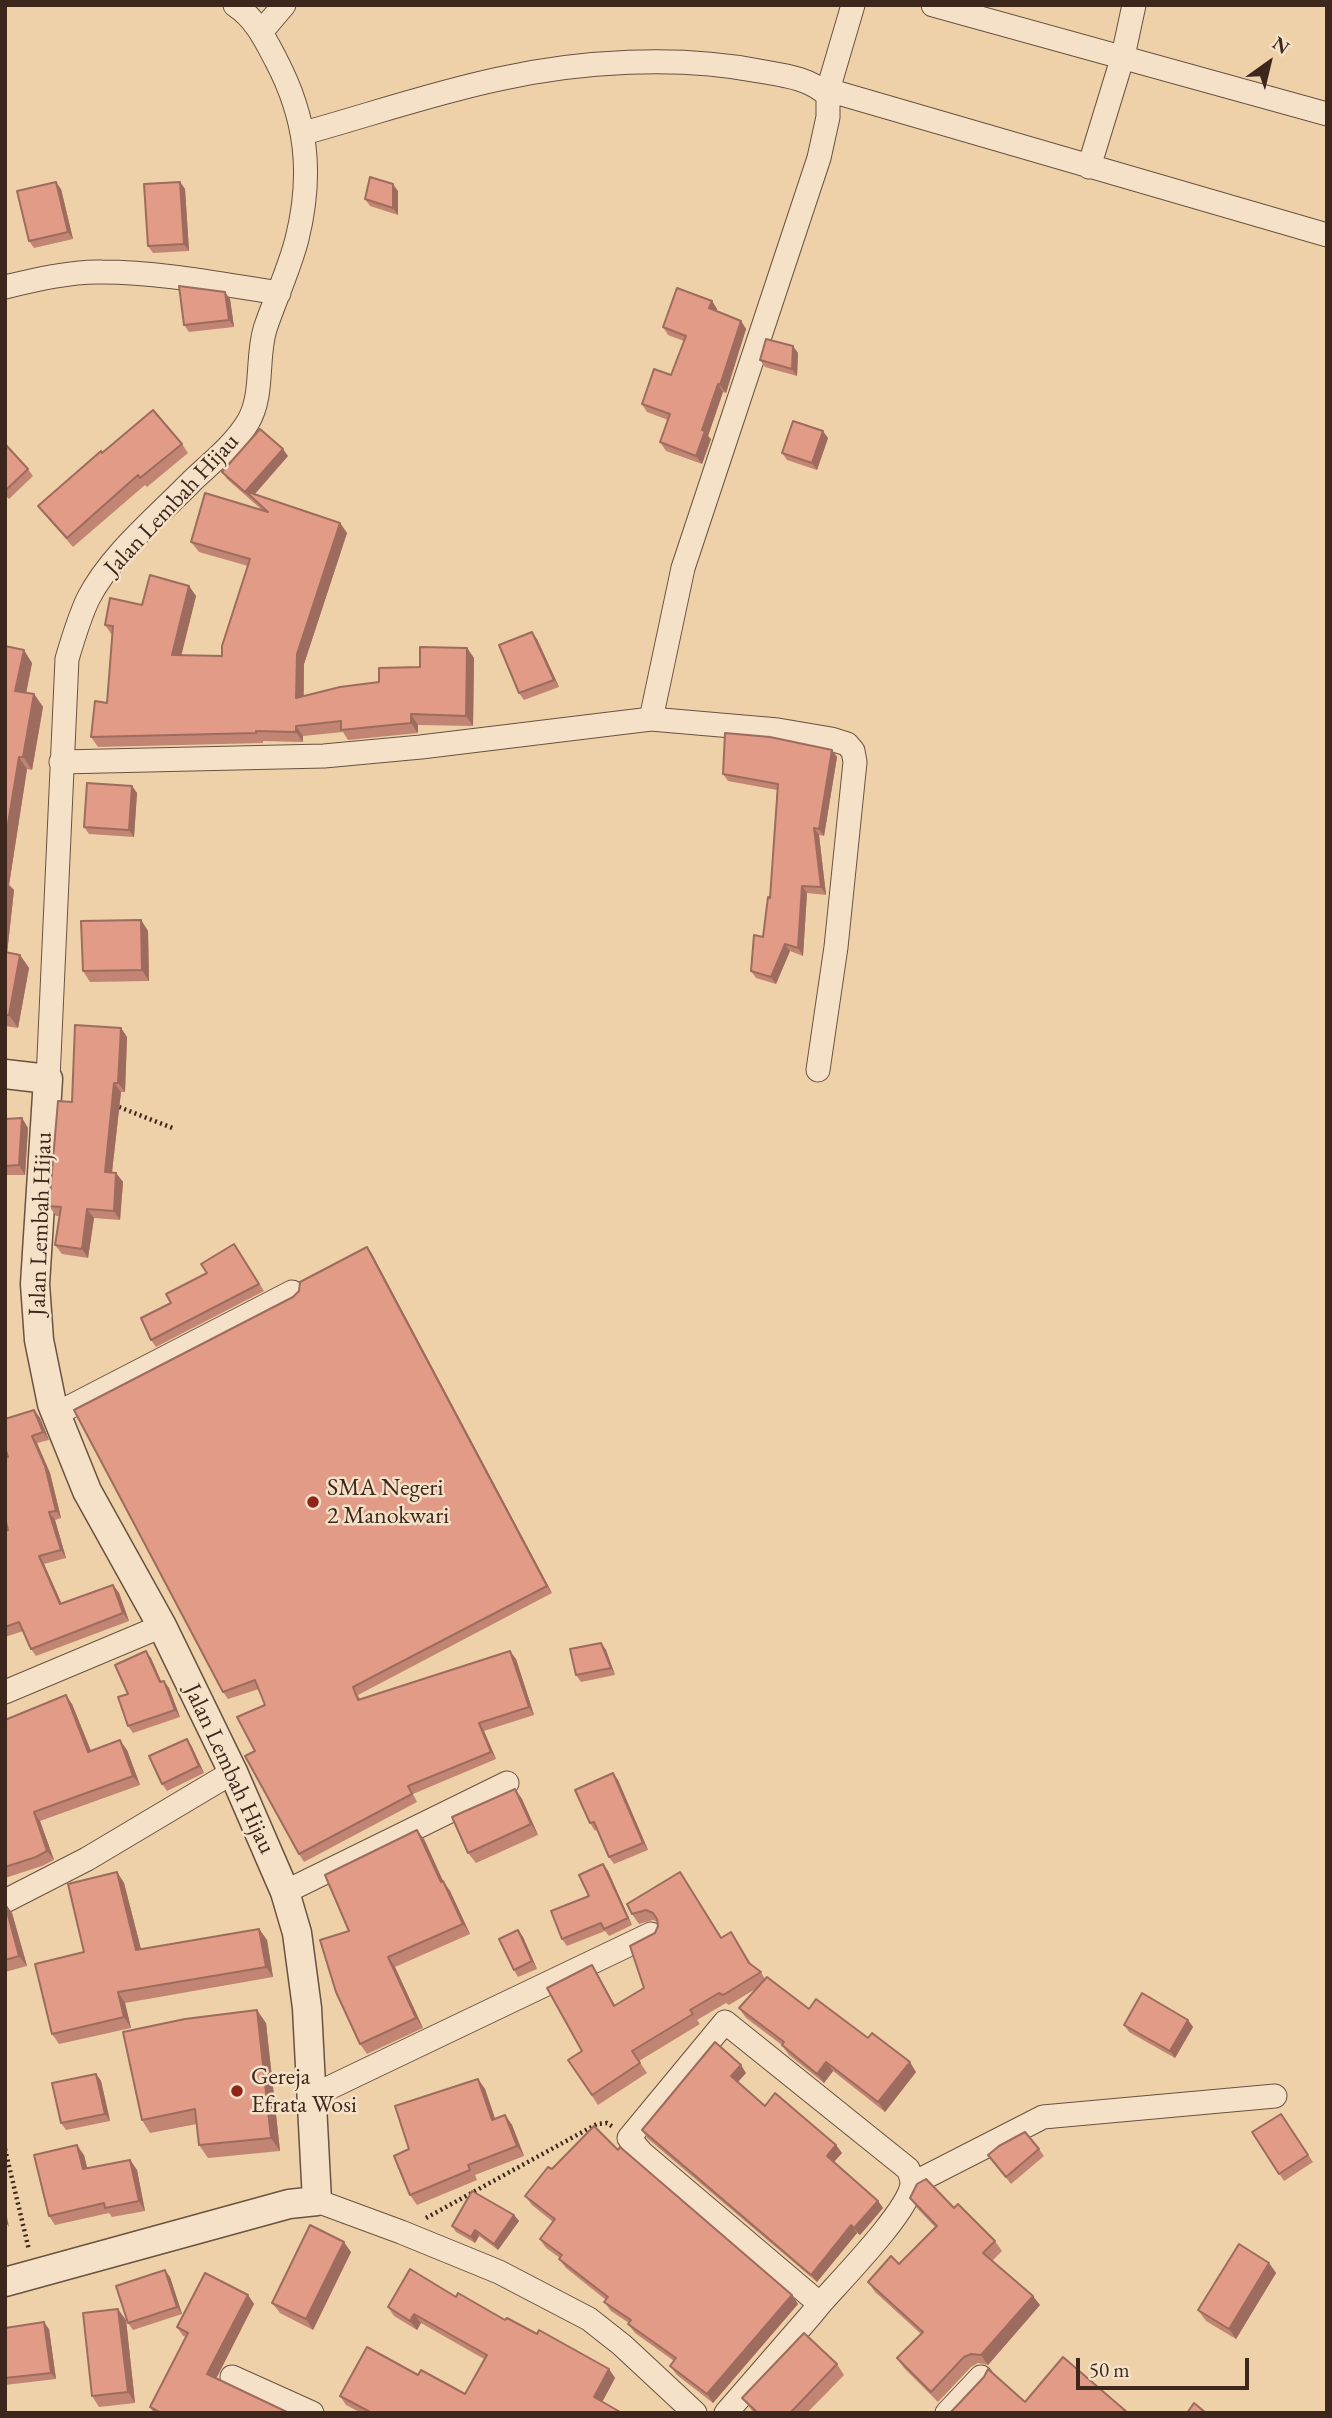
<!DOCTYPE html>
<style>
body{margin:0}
#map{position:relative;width:1332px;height:2418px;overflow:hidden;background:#eed1a9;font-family:"EB Garamond",serif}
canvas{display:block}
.frame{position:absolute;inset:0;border:7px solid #3d271d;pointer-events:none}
.north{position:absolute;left:1234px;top:28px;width:70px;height:70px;-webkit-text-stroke:5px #f4e1c7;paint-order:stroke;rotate:34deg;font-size:19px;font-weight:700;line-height:28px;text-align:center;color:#3d271d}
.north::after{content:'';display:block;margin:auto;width:24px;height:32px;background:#3d271d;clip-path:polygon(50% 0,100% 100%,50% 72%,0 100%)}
.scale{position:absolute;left:1076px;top:2358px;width:173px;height:32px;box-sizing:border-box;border:4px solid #3d271d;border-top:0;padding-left:9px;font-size:21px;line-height:24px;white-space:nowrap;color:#3d271d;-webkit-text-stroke:5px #f4e1c7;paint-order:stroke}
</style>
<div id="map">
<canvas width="1332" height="2418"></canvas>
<div class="frame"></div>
<div class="north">N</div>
<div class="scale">50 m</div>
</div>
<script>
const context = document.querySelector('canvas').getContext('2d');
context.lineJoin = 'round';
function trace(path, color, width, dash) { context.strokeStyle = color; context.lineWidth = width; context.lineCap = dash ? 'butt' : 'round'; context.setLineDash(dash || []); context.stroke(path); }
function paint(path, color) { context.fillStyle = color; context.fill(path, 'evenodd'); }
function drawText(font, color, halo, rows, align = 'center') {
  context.font = font + ' "EB Garamond",serif'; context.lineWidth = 5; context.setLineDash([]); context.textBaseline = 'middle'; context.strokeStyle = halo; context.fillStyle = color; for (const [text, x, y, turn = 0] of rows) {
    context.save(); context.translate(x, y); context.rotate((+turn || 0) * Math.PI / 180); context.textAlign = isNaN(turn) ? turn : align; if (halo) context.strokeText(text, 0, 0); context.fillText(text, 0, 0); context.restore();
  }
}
const minor = new Path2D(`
 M933 5 1327 114
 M261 32 284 5
 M821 88 1327 235
 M828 90 853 5
 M304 133C369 115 433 93 499 79 579 61 678 55 759 71 782 75 811 78 828 96V117L819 158 683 568 651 719
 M1089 167 1123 56 1134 5
 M5 287C34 280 72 271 102 272 161 272 220 284 279 293
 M61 762 324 756 421 747 651 719 778 730 831 739 847 744 853 751 855 762 836 947 818 1070
 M48 1079 67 659C73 639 79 618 88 599 110 555 159 515 193 480 212 462 234 445 248 422 264 395 256 359 265 329 275 299 289 270 297 239 313 174 307 119 276 60 265 39 255 18 235 5
 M56 1414 292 1292
 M5 1692 162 1626
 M285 1892 507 1783
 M5 1901 87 1859 233 1772
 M312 2096 651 1934
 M912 2184 1043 2117 1275 2096
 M317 2201 401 2232 499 2272 589 2319 622 2345 695 2413
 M232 2377 312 2413
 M726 2413 811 2315 820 2304C840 2281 909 2211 912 2184 912 2178 910 2174 908 2169L725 2022 629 2138 642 2153 820 2304
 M947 2413 981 2377`);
const tertiary = new Path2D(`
 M5 1074 48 1079 35 1284 39 1340 52 1404 87 1491 162 1626 233 1772 285 1892 297 1933 307 2008 317 2201 289 2204 5 2282`);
trace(minor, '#695240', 25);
trace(tertiary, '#695240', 31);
trace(new Path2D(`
 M114 1105 175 1129
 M5 2149 29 2250
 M426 2218 597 2124 607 2123 613 2127`), '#3d271d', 4.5, [2, 3.5]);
trace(minor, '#f4e1c7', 23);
trace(tertiary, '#f4e1c7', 28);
paint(new Path2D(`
 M180 182 185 189 189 251 153 253 148 246Z
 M61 189 73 239 34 248 29 241Z
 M398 191V215L370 206 365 199Z
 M230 299 234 327 189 332 184 325Z
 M712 301 717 309V311L741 321 746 329 726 393 723 392 708 436 711 439 702 464 666 451 660 442 668 420 647 412 642 404 671 375 684 341 668 335 663 327Z
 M793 346 798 353 797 376 765 367 760 360Z
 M828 438 817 470 787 460 782 453Z
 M5 444 28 469 33 476 9 499 5 495Z
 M182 444 188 453 147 487 145 485 73 547 45 515 38 506 102 453Z
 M288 456 255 494 340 523 347 533 304 664V696L379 682 467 648 474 658 473 726 418 725V733L348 740 343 732 303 736V742L263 741V743L98 747 91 737 107 703 112 635 105 625 142 605 189 586 196 596 181 655 222 656 248 566 199 552 191 542 262 510 227 479 222 472Z
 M537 639 559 687 524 700 519 693Z
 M5 646 32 663 26 693 34 694 43 707 32 770 27 769 9 885 14 890 7 953 20 955 29 968 18 1028 5 1026Z
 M832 750 837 757 824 836 819 835 826 895 807 893 803 956 790 951 776 984 756 978 751 971 763 937 770 898 777 790 728 781 723 774Z
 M132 786 137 793 134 837 89 834 84 827Z
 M141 920 148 931 149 981 90 982 83 971Z
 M121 1028 127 1037 125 1092H121L112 1172 116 1173 123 1182 120 1220 94 1218 88 1258 62 1254 55 1245 59 1216H56L49 1206Z
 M22 1118 28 1128 25 1175H5V1119Z
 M367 1247 372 1254 552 1593 358 1695 360 1699 516 1659 534 1715 484 1731 496 1759 413 1794 417 1802 304 1862 299 1854 255 1751 265 1705 259 1689 228 1699 223 1692 293 1297Z
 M239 1251 264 1291 156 1347 151 1340 171 1303 207 1273Z
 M34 1410 40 1418 49 1440 37 1443 50 1473 61 1518 55 1520 66 1558 44 1564 62 1604 113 1585 119 1593 129 1621 36 1656 31 1649 23 1631 5 1637V1531L8 1530Z
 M601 1643 606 1650 615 1675 581 1682 576 1675Z
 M151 1658 161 1682 169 1688 180 1717 133 1733 128 1726V1694Z
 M72 1704 91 1751 127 1750 140 1785 40 1821 54 1860 42 1866 5 1878V1720Z
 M187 1739 192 1747 204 1773 167 1791 162 1784Z
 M613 1773 618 1780 648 1850 614 1864 609 1857 597 1829 595 1831 590 1823Z
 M515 1789 522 1799 538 1835 476 1863 468 1853Z
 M424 1839 443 1881 450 1891 470 1934 395 1967 423 2028 367 2054 360 2044Z
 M603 1864 608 1871 632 1925 609 1936 605 1931 567 1946 562 1939 589 1896Z
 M117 1872 124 1883 141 1949 259 1929 267 1940 273 1977 125 2003 131 2028 59 2044 52 2034Z
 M680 1872 722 1938 731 1932 751 1964 761 1972 765 1979 809 2009 868 2038 916 2072 885 2112 833 2071 824 2083 789 2055 782 2045 746 2018 739 2008 757 1988 729 2005 726 2003 697 2020 700 2024 639 2061 647 2073 598 2105 568 2060 582 2051 598 1975 615 2006 644 1988 655 1933 658 1926 657 1922 653 1920 639 1924 632 1914Z
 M5 1903 12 1913 27 1966 5 1972Z
 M518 1930 523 1937 537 1969 518 1977 514 1970Z
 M1188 2020 1193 2027 1175 2058 1129 2032 1124 2025Z
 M266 2023 280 2151 208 2158 199 2145 197 2124 150 2133 142 2120Z
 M746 2073 738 2082 765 2106 836 2145 842 2153 834 2162 878 2201 883 2208 860 2235 857 2233 817 2282 647 2138 642 2130Z
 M96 2074 101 2081 110 2121 66 2130 61 2123Z
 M478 2079 485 2089 495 2119 505 2115 512 2125 524 2156 475 2175 477 2180 417 2205 410 2195 409 2149Z
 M1281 2114 1313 2162 1284 2181 1252 2132Z
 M1039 2149 1044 2156 1011 2184 988 2155Z
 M618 2150 792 2295 798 2304 713 2403 677 2375 670 2366 674 2361 635 2333 628 2324 629 2323 611 2311 604 2302 606 2300 566 2268 559 2259 560 2258 546 2248 540 2239 553 2222 532 2205 525 2196 552 2169Z
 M84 2155 87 2169 130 2160 137 2170 145 2211 112 2217 109 2213 55 2225 49 2216Z
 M910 2198 954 2208 995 2241 1002 2251 992 2261 1040 2305 988 2365 978 2363 971 2367 938 2402 904 2368 897 2358 921 2334 875 2292 868 2282 899 2264 935 2227 917 2208Z
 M514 2215 519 2221 498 2250 479 2236 475 2243 456 2232 452 2226Z
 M351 2252 313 2330 280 2313 272 2303Z
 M1269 2263 1276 2273 1236 2339 1206 2321 1198 2310Z
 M170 2277 182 2314 133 2330 128 2323Z
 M248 2295 254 2304 216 2378 289 2413H154L150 2407 186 2337 183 2336 177 2327Z
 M456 2297 537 2334 609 2369 615 2378 602 2402 622 2413H361L346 2405 340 2396 418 2375 465 2394 484 2359 421 2323 417 2330 394 2316 388 2307Z
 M126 2320 135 2403 99 2407 92 2396Z
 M5 2328 49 2329 56 2379 5 2385Z
 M837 2364 844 2375 807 2413H754L742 2398Z`), '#c28573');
paint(new Path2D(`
 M56 182 61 189 73 239 68 232Z
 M180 182 185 189 189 251 184 244Z
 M393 184 398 191V215L393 208Z
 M225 292 230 299 234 327 229 320Z
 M712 301 717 309 715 317 709 308Z
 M741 321 746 329 726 393 720 385Z
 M793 346 798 353 797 376 792 369Z
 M718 384 723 392 708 436 711 439 702 464 696 456 702 430Z
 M823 431 828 438 817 470 812 463Z
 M283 449 288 456 252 497 246 491Z
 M340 523 347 533 304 664 303 709 296 698 297 654Z
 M189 586 196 596 179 665 172 655Z
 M532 632 537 639 559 687 554 680Z
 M467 648 474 658 473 726 466 716Z
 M24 650 32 663 24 704 15 691Z
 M34 694 43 707 32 770 23 757Z
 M411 714 418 725V733L411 723Z
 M296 726 303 736V742L296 732Z
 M832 750 837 757 824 836 819 829Z
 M19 757 27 769 9 885 14 890 6 963 5 962V842Z
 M132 786 137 793 134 837 129 830Z
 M814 828 819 835 826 895 821 887Z
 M802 886 807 893 803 956 798 948Z
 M141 920 148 931 149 981 142 970Z
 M785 944 790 951 776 984 771 977Z
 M20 955 29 968 18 1028 9 1015Z
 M121 1028 127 1037 125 1092 118 1083Z
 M114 1083 121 1092 111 1181 105 1172Z
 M22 1118 28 1128 25 1175 19 1165Z
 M116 1173 123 1182 120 1220 114 1211Z
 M87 1209 94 1218 88 1258 82 1249Z
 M367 1247 372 1254 552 1593 547 1586Z
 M34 1410 40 1418 49 1440 43 1432Z
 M32 1436 37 1443 50 1473 61 1518 56 1511Z
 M49 1512 55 1520 66 1558 61 1550Z
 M39 1556 44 1564 65 1612 60 1604Z
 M113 1585 119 1593 129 1621 123 1613Z
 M601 1643 606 1650 615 1675 611 1668Z
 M146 1651 151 1658 165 1690 160 1682Z
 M510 1651 516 1659 534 1715 529 1707Z
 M164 1681 169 1688 180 1717 175 1710Z
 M66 1695 72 1704 95 1761 88 1752Z
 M479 1723 484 1731 496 1759 491 1752Z
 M187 1739 192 1747 204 1773 199 1766Z
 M120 1740 127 1750 140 1785 133 1776Z
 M613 1773 618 1780 648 1850 643 1843Z
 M515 1789 522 1799 538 1835 531 1824Z
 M34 1812 40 1821 54 1860 47 1851Z
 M417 1830 424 1839 448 1892 441 1882Z
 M603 1864 608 1871 632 1925 628 1918Z
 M117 1872 124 1883 144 1961 136 1950Z
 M443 1881 450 1891 470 1934 463 1924Z
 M5 1903 12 1913 27 1966 19 1956Z
 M259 1929 267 1940 273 1977 266 1967Z
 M518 1930 523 1937 537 1969 532 1961Z
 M388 1957 395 1967 423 2028 416 2018Z
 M592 1965 598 1975 621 2016 614 2006Z
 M118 1992 125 2003 131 2028 124 2017Z
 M257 2010 266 2023 280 2151 271 2138Z
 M1188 2020 1193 2027 1175 2058 1170 2051Z
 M826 2062 833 2071 824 2083 817 2074Z
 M910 2062 916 2072 885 2112 878 2102Z
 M741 2065 746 2073 736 2084 731 2076Z
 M96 2074 101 2081 110 2121 105 2114Z
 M478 2079 485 2089 499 2130 492 2120Z
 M505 2115 512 2125 524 2156 517 2146Z
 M77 2145 84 2155 90 2179 83 2169Z
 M836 2145 842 2153 832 2164 827 2156Z
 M130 2160 137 2170 145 2211 139 2201Z
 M878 2201 883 2208 860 2235 854 2228Z
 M5 2208 9 2227 5 2221Z
 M514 2215 519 2221 498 2250 494 2244Z
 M851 2225 857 2233 817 2282 811 2275Z
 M475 2230 479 2236 475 2243 471 2237Z
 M344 2242 351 2252 313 2330 306 2319Z
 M1269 2263 1276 2273 1236 2339 1229 2329Z
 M165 2270 170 2277 182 2314 177 2307Z
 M248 2295 254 2304 214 2383 207 2374Z
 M792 2295 798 2304 713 2403 707 2394Z
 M1033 2296 1040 2305 988 2365 981 2355Z
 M118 2309 126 2320 135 2403 128 2392Z
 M414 2314 421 2323 417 2330 410 2321Z
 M44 2322 49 2329 56 2379 51 2373Z
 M609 2369 615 2378 600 2406 594 2397Z`), '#9e6c5e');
const building = new Path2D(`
 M370 177 393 184V208L365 199Z
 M56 182 68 232 29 241 17 191Z
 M180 182 184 244 148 246 144 184Z
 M179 286 225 292 229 320 184 325Z
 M677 288 712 301 709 308 741 321 720 385 718 384 702 430 705 431 696 456 660 442 670 414 642 404 654 369 671 375 686 336 663 327Z
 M766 339 793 346 792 369 760 360Z
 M153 410 182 444 140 478 138 475 67 538 38 506 101 451 102 453Z
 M793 421 823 431 812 463 782 453Z
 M260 429 283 449 245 492 222 472Z
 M5 444 28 469 5 491Z
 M245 491 340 523 297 654 296 698 340 687 379 682V668L420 667V647L467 648 466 716 411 714V723L341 730V721L296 726V732L256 731V733L91 737 95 701 107 703 113 626 105 625 110 598 142 605 150 575 189 586 172 655 222 656V646L250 559 191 542 205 493 268 512Z
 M532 632 554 680 519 693 499 645Z
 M5 646 24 650 15 691 34 694 23 757H19L5 842Z
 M725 733 770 737 832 750 819 829 814 828 821 887 802 886 798 948 785 944 771 977 751 971 754 935 763 937 768 897 770 898 778 784 723 774Z
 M87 783 132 786 129 830 84 827Z
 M141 920 142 970 83 971 81 921Z
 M5 952 20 955 9 1015H5Z
 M75 1025 121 1028 118 1083H114L105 1172 116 1173 114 1211 87 1209 82 1249 55 1245 61 1207 49 1206 58 1101 72 1102Z
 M22 1118 19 1165 5 1166V1119Z
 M234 1244 259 1284 151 1340 141 1318 171 1303 166 1294 207 1273 201 1264Z
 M367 1247 547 1586 353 1687 358 1700 510 1651 529 1707 479 1723 491 1752 408 1786 412 1794 299 1854 245 1756 255 1751 237 1717 265 1705 255 1680 223 1692 74 1410 293 1297 299 1291 300 1282Z
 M34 1410 43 1432 32 1436 45 1466 56 1511 49 1512 61 1550 39 1556 60 1604 113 1585 123 1613 31 1649 19 1622 5 1627V1531L8 1530 5 1518V1458L8 1457 5 1447V1419Z
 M601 1643 611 1668 576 1675 570 1649Z
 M146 1651 160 1682 164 1681 175 1710 128 1726 118 1697 128 1694 115 1665Z
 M66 1695 88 1752 120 1740 133 1776 34 1812 47 1851 36 1857 5 1867V1720Z
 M187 1739 199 1766 162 1784 149 1756Z
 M613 1773 643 1843 609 1857 594 1822 590 1823 575 1790Z
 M515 1789 531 1824 468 1853 452 1817Z
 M417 1830 441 1882 443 1881 463 1924 388 1957 416 2018 360 2044 336 1992 320 1940 349 1931 325 1875Z
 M603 1864 628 1918 604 1929 601 1923 562 1939 551 1911 589 1896 579 1875Z
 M117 1872 136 1950 259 1929 266 1967 118 1992 124 2017 52 2034 35 1964 84 1952 68 1884Z
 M680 1872 721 1938 731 1932 749 1963 761 1972 723 1995 719 1993 690 2010 693 2014 632 2051 640 2063 592 2095 568 2060 582 2051 547 1988 592 1965 614 2006 644 1988 630 1946 655 1933 658 1926 657 1919 653 1913 646 1910 632 1914 627 1904Z
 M5 1904 19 1956 5 1960Z
 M518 1930 532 1961 514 1970 499 1939Z
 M767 1977 809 2009 816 1999 868 2038 872 2033 910 2062 878 2102 826 2062 817 2074 782 2045 784 2042 739 2008Z
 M1142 1993 1188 2020 1170 2051 1124 2025Z
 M257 2010 271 2138 199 2145 195 2109 142 2120 123 2032 185 2019Z
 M715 2042 741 2065 731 2076 765 2106 775 2093 803 2117 836 2145 827 2156 878 2201 854 2228 851 2225 811 2275 642 2130Z
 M96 2074 105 2114 61 2123 52 2083Z
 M478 2079 492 2120 505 2115 517 2146 468 2165 470 2170 410 2195 394 2156 409 2149 395 2106Z
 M1281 2114 1308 2155 1279 2174 1252 2132Z
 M594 2126 618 2150 620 2147 792 2295 707 2394 670 2366 676 2358 628 2324 631 2320 604 2302 608 2297 559 2259 562 2255 540 2239 555 2219 525 2196 548 2167 552 2169Z
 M1025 2132 1039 2149 1006 2177 988 2155 999 2146Z
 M77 2145 83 2169 130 2160 139 2201 105 2208 104 2203 49 2216 34 2155Z
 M926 2179 954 2208 958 2204 995 2241 983 2253 1033 2296 981 2355 971 2354 964 2357 931 2392 897 2358 923 2332 868 2282 891 2256 899 2264 937 2226 910 2198 917 2184Z
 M472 2191 514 2215 494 2244 475 2230 471 2237 452 2226Z
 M310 2225 344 2242 306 2319 272 2303Z
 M1239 2244 1269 2263 1229 2329 1198 2310Z
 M410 2269 456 2297 458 2293 505 2320 507 2318 537 2334 539 2330 609 2369 594 2397 622 2413H372L340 2396 367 2347 418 2375 421 2370 465 2394 487 2355 414 2314 410 2321 388 2307Z
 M165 2270 177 2307 128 2323 116 2286Z
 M205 2273 248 2295 207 2374 289 2413H161L150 2407 188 2333 177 2327Z
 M118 2309 128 2392 92 2396 83 2313Z
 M44 2322 51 2373 5 2378V2328Z
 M804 2333 837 2364 790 2413H758L742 2398Z
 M1063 2357 1128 2413H950L984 2377 988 2369 1025 2402Z
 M1194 2403 1206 2413H1187Z`);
paint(building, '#e29b86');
trace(building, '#9e6c5e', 2);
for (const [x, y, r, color] of [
 [313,1502,7,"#8f2418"],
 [237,2091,7,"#8f2418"]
]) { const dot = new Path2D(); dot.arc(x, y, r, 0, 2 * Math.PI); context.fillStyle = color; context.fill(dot); trace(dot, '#f4e1c7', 2.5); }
drawText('24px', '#3d271d', '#f4e1c7', [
 ["Jalan Lembah Hijau",172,505,-47],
 ["Jalan Lembah Hijau",41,1224,-88],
 ["Jalan Lembah Hijau",229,1769,65]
]);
drawText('24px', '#3d271d', '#f4e1c7', [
 ["SMA Negeri",327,1488],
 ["2 Manokwari",327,1516],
 ["Gereja",251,2077],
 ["Efrata Wosi",251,2105]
], 'left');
</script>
